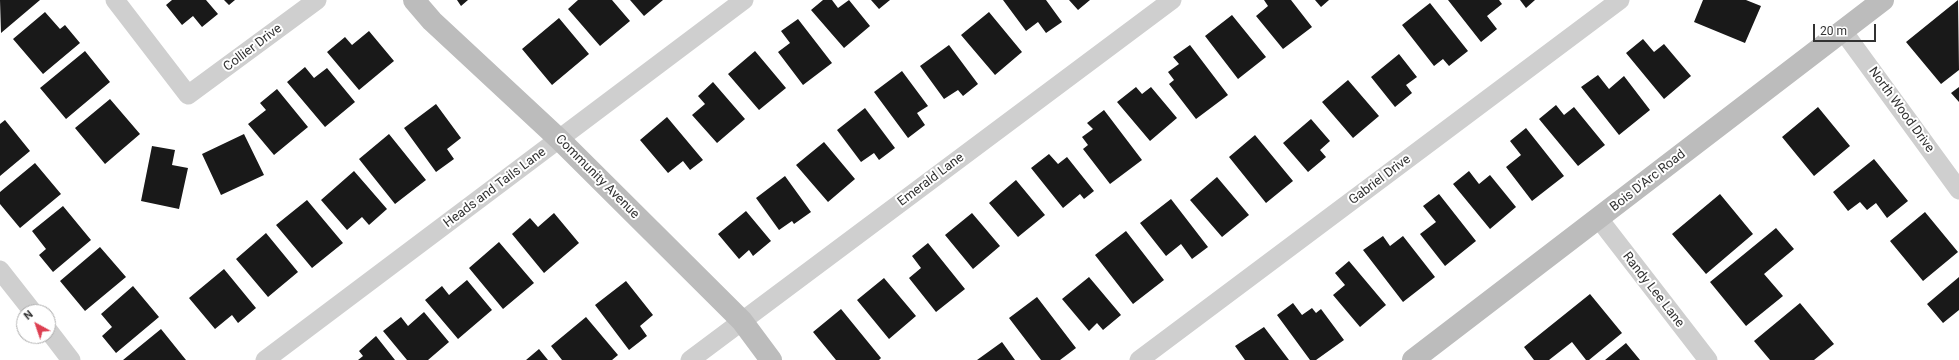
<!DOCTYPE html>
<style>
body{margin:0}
#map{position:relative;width:1959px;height:360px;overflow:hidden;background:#fff;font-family:Roboto,sans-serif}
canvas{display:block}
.north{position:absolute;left:16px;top:304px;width:40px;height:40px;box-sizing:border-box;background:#fff;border:1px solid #adadad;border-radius:50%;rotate:320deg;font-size:11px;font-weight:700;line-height:16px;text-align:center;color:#323232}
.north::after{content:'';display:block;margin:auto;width:14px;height:18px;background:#dd3f51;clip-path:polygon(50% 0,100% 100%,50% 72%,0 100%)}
.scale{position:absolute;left:1813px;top:24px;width:63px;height:18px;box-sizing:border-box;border:2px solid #323232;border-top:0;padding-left:5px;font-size:12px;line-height:14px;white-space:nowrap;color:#323232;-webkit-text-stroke:3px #fff;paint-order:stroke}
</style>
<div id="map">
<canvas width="1959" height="360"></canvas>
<div class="north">N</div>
<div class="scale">20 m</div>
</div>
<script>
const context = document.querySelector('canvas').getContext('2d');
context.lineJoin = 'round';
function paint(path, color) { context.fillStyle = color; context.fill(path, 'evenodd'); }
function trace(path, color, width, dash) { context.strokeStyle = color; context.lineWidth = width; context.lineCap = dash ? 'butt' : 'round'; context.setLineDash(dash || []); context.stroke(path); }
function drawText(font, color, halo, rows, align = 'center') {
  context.font = font + ' Roboto,sans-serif'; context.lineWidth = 4; context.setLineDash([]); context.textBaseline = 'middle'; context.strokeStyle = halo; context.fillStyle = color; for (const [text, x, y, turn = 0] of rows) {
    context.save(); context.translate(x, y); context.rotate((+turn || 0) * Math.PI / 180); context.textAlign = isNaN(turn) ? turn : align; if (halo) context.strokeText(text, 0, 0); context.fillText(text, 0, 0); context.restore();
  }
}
paint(new Path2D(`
 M0 0H40L1 33Z
 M172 0H206L218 14 202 27 193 16 182 25 166 5Z
 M224 0H235L229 5Z
 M457 0H468L461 6Z
 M578 0H612L630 21 600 46 568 9Z
 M630 0H663L644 16Z
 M823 0H832L838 8 849 0 870 26 844 48 811 10Z
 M871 0H890L879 9Z
 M1003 0H1046L1062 22 1046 33 1038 22 1026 31Z
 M1069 0H1090L1078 10Z
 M1264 0H1291L1312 27 1283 49 1256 16 1268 6Z
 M1315 0H1329L1321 7Z
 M1448 0H1499L1502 4 1487 16 1497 29 1481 42Z
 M1520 0H1535L1526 8Z
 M1703 0H1746L1761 6 1745 43 1694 22Z
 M1958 0 1959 70 1941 84 1906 42Z
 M1430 3 1468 51 1449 66 1443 59 1434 66 1402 25Z
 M45 12 60 29 65 25 80 43 43 74 13 39Z
 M989 12 1022 52 995 75 961 35Z
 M1232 15 1266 57 1238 79 1205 36Z
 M559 18 589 54 552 85 522 49Z
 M798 19 832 63 803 85 778 52 790 43 781 31Z
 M369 31 394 61 359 90 327 52 345 37 352 45Z
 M1643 39 1654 52 1664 44 1691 76 1664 99 1626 53Z
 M949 45 978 84 963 96 958 90 944 99 920 66Z
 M1190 45 1228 95 1196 119 1169 84 1174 80 1168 72 1179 64 1173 57Z
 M85 51 110 82 66 119 40 88Z
 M755 51 786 88 759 110 728 74Z
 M1399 54 1417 77 1406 85 1412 93 1395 107 1371 77Z
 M305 67 314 78 327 68 355 102 325 127 287 82Z
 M902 71 928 106 917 113 925 125 908 138 874 92Z
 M1598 75 1609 89 1624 76 1650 110 1619 135 1581 87Z
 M1348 80 1379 116 1353 138 1322 102Z
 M713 82 745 119 717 143 692 115 705 104 698 96Z
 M1136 87 1142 94 1151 87 1177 118 1150 141 1117 102Z
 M1959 87V102L1951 93Z
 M277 89 308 127 274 155 248 124 266 110 260 103Z
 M110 99 140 134 105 164 75 128Z
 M436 104 461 138 447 149 454 159 436 172 404 128Z
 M1556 105 1564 115 1574 107 1605 145 1578 166 1539 119Z
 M1818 107 1850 146 1814 176 1782 137Z
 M865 108 895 148 879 160 874 153 861 162 837 130Z
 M1104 110 1142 160 1110 184 1083 149 1088 145 1082 137 1093 129 1087 123Z
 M667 117 703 160 690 170 683 161 668 173 640 140Z
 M1311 119 1330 141 1320 150 1326 157 1308 172 1283 143Z
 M5 120 30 151 0 176V124Z
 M1526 128 1564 176 1532 201 1506 167 1521 155 1510 141Z
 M244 134 264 175 221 195 202 154Z
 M389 134 426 180 395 204 359 159Z
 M1255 135 1293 181 1266 203 1229 157Z
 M824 142 855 179 828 202 796 165Z
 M152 146 175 150 172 165 188 168 179 209 141 201Z
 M1049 154 1058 164 1067 157 1094 191 1084 199 1080 194 1063 208 1031 168Z
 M1874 159 1908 201 1887 218 1876 203 1867 210 1860 202 1848 211 1833 192Z
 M35 163 61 194 20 228 0 204V192Z
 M354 171 387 209 369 225 362 217 347 230 321 200Z
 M1469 171 1479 184 1490 175 1516 207 1490 229 1453 184Z
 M785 176 811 212 794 224 792 221 779 230 756 198Z
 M1217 177 1249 215 1222 237 1190 200Z
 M1016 180 1045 215 1018 237 989 203Z
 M1439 194 1476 241 1445 266 1420 234 1436 222 1423 206Z
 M1720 194 1753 234 1706 274 1672 234Z
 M1171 199 1208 247 1192 259 1181 244 1166 256 1140 223Z
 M307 200 343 243 312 268 276 225Z
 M63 206 91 240 53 272 39 255 46 249 32 231Z
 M746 211 771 241 753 256 749 250 739 259 718 234Z
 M1925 212 1958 252 1923 281 1890 241Z
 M554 213 579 243 544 273 512 234 530 218 538 227Z
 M972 213 1000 246 973 269 945 235Z
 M1776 228 1794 249 1764 274 1783 296 1746 326 1710 282Z
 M1126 231 1164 280 1133 304 1095 255Z
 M266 233 298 272 268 297 236 259Z
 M1383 236 1390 246 1403 236 1435 277 1403 302 1363 250Z
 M499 242 534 283 503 309 469 268Z
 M928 243 965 289 936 312 909 278 921 268 912 256Z
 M100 247 126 277 85 311 60 281Z
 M1349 261 1386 305 1360 327 1333 295 1345 285 1335 273Z
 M224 269 256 308 238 323 232 315 215 329 189 298Z
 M1089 277 1121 315 1103 330 1097 323 1089 331 1062 299Z
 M1959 277V310L1943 323 1927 304Z
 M884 278 916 316 889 339 857 300Z
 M467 280 492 310 458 339 425 300 442 286 449 295Z
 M626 281 653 315 640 326 647 336 629 350 595 305Z
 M133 286 159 317 116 353 102 336 112 327 101 314Z
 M1590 294 1622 333 1589 360H1586L1572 342 1549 360H1534L1524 347Z
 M1037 297 1076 348 1060 360H1041L1009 318Z
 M1293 303 1302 315 1312 308 1316 313 1321 309 1344 340 1316 360H1310L1277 315Z
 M1800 303 1834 344 1814 360H1770L1754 341Z
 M841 309 881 358 879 360H836L813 332Z
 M424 312 449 342 428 360H407L383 331 401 317 408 326Z
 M586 317 618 355 612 360H562L551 346Z
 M1264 327 1289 360H1245L1235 346Z
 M161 329 186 360H123Z
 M376 336 395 360H358L363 356 359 351Z
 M1002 342 1015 360H977Z
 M1626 343 1640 360H1605Z
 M539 349 548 360H526Z`), '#191919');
trace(new Path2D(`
 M115 0 188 95 317 0
 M1843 31 1959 190
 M1599 219 1708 360
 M0 270 33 312
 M48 330 71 360
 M265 360 744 0
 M690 360 1172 0
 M1139 360 1620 0`), '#cfcfcf', 19);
trace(new Path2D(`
 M414 0 432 21 560 140 742 321 771 360
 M1413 360 1883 0`), '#bcbcbc', 22);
drawText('13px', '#323232', '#fff', [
 ["Collier Drive",253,48,-37],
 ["North Wood Drive",1901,110,54],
 ["Community Avenue",597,177,45],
 ["Emerald Lane",931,180,-37],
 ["Gabriel Drive",1380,180,-37],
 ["Bois D'Arc Road",1648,181,-38],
 ["Heads and Tails Lane",495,188,-37],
 ["Randy Lee Lane",1653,290,52]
]);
</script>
